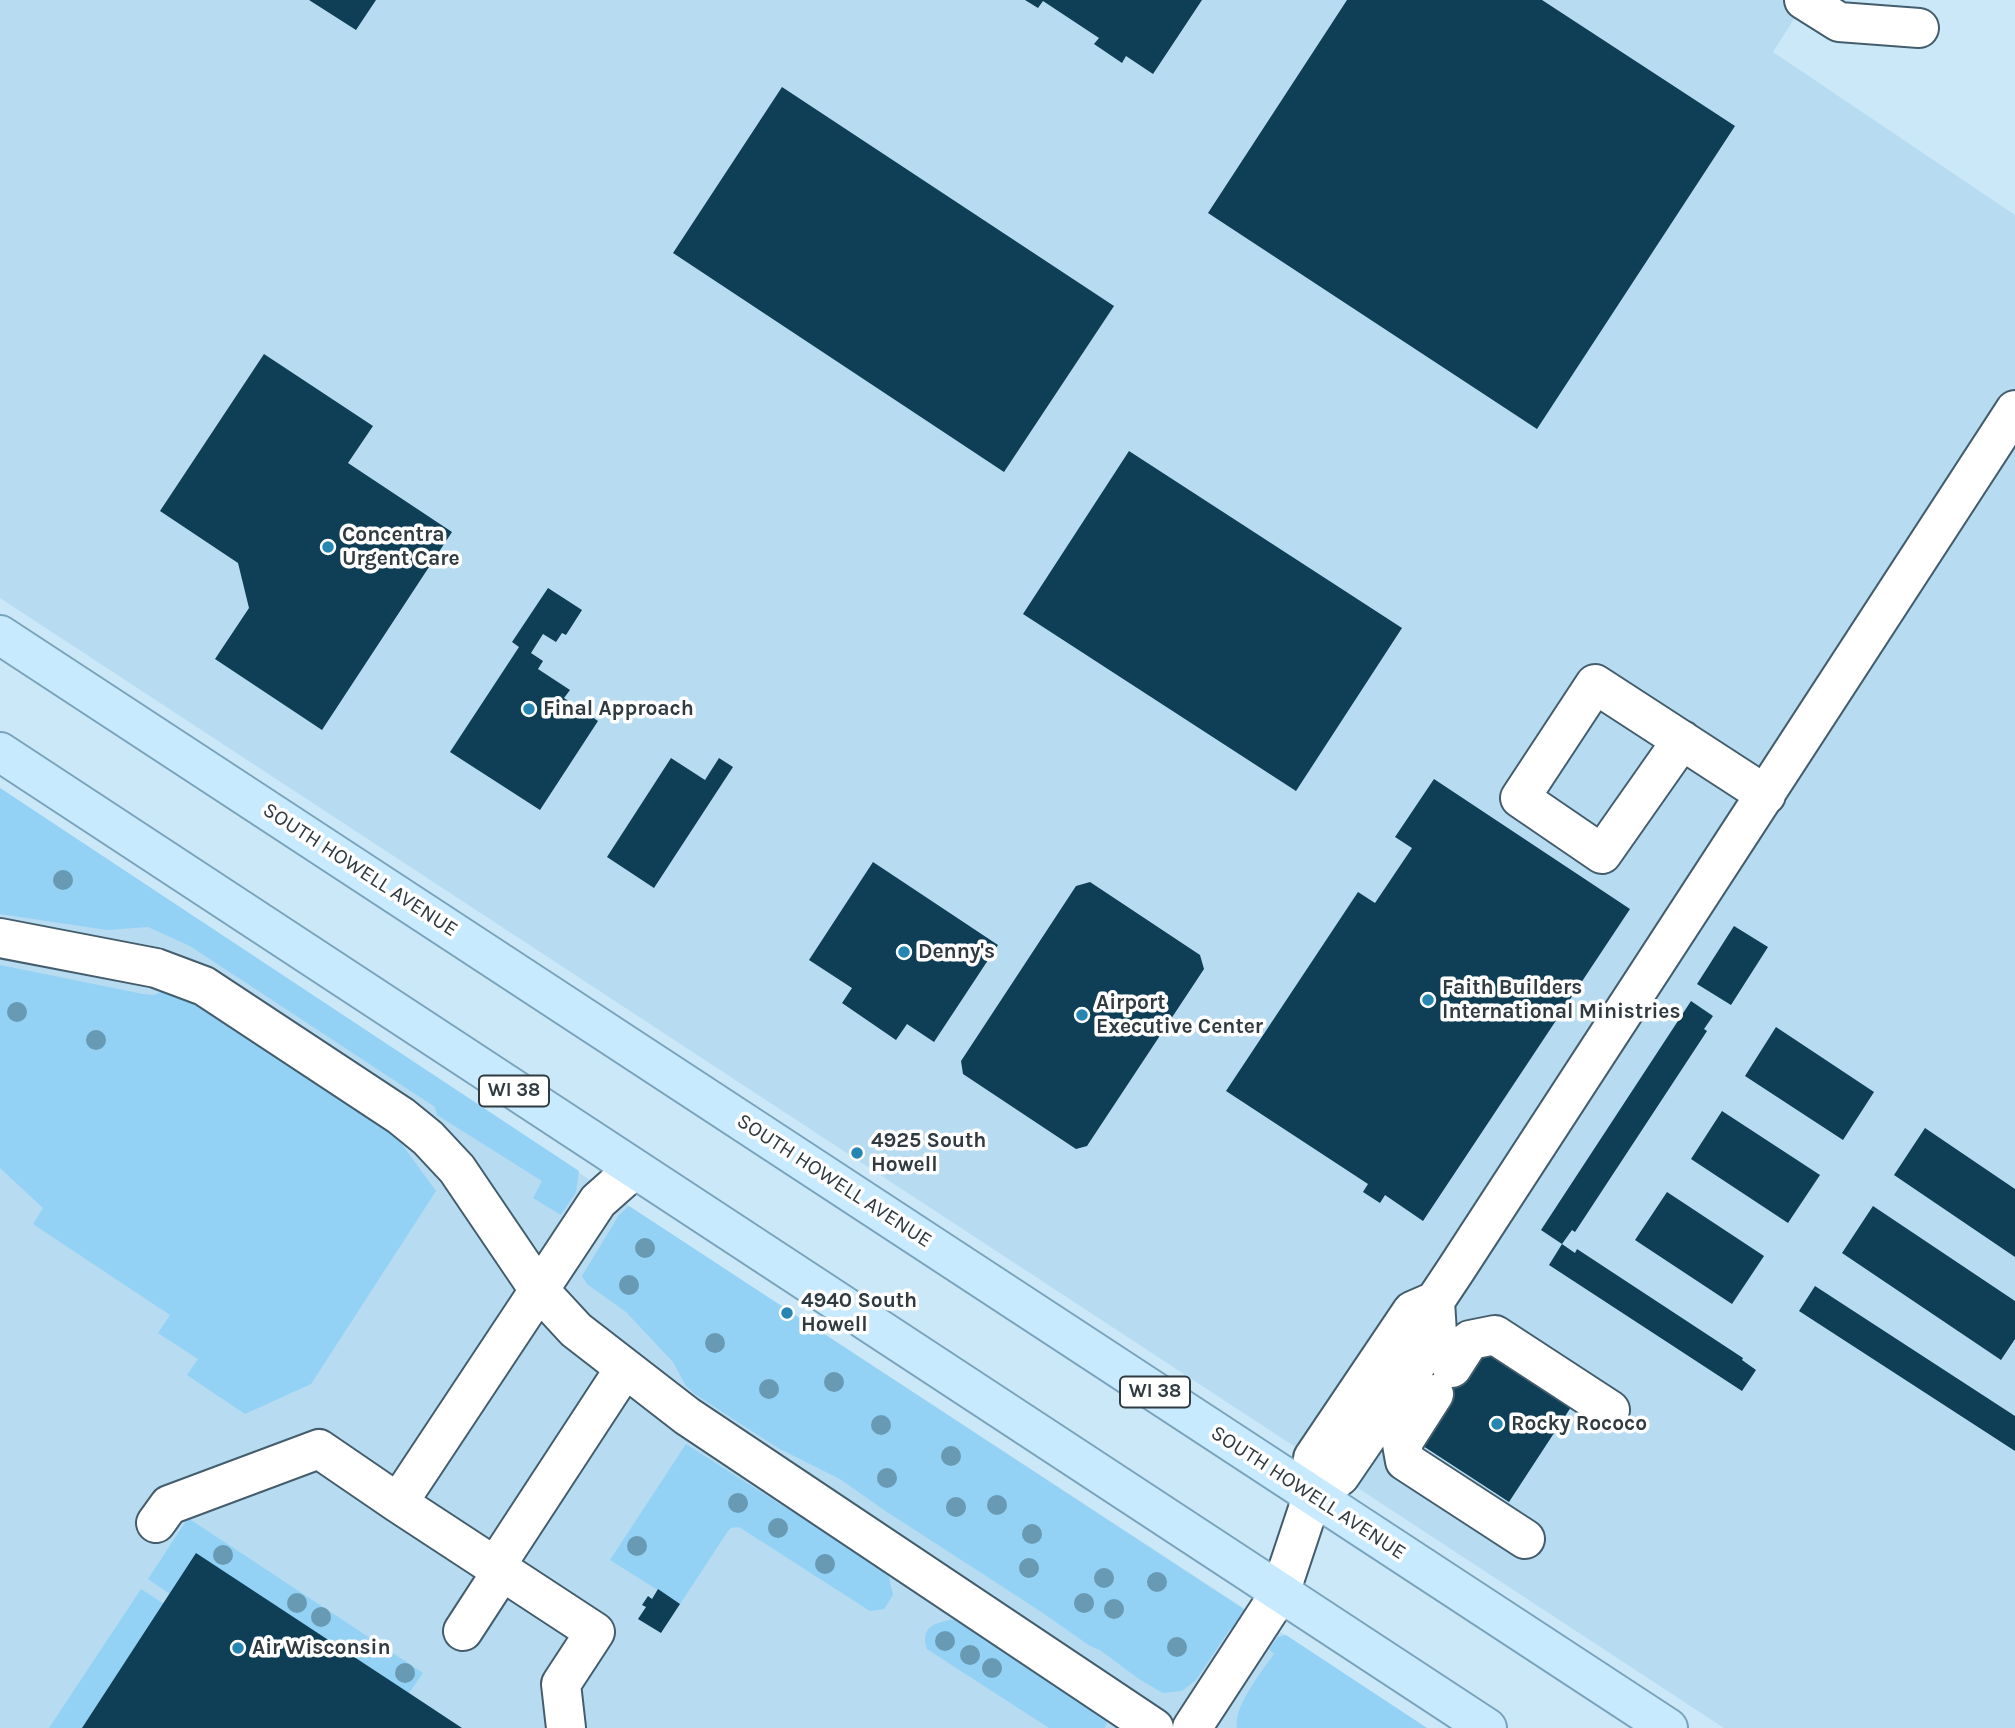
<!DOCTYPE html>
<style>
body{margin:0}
canvas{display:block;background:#cbe8f9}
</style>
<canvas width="2015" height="1728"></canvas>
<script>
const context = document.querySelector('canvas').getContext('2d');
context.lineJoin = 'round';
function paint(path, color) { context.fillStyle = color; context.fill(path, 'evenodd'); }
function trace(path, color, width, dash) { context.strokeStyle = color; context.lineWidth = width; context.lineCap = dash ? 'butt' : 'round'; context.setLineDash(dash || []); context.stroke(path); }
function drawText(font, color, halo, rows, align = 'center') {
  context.font = font + ' Karla,sans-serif'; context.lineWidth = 7; context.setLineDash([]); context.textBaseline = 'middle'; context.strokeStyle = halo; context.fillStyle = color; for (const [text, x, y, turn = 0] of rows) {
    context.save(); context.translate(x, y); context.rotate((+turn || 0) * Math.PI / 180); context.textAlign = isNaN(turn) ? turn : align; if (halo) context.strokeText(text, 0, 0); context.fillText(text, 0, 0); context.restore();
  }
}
paint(new Path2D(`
 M0 0H1806L1773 52 2015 215V1728H1724L0 598Z
 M0 788 629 1206 1427 1728H0Z`), '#b7dbf0');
paint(new Path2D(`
 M0 788 579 1171 576 1192 561 1215 533 1198 542 1181 437 1115 435 1107 190 946 148 927 107 930 0 914Z
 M0 965 143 994 154 995 161 992 191 1002 390 1132 401 1143 436 1191 311 1384 245 1414 187 1375 198 1359 158 1333 170 1315 33 1224 43 1208 0 1168Z
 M629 1206 1245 1610 1247 1616 1238 1633 1230 1629 1196 1680 1182 1691 1163 1693 1139 1679 1100 1650 1090 1646 1040 1611 884 1510 840 1479 778 1448 696 1395 686 1386 673 1362 626 1312 587 1284 582 1276 619 1215Z
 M686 1444 888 1573 893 1595 884 1609 870 1611 739 1527 731 1528 728 1531 680 1604 610 1560Z
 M188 1518 423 1673 409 1693 170 1594 148 1579Z
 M141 1589 164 1604 82 1728H49Z
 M956 1619 1108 1719 1105 1728H1049L927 1649C919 1626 937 1622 956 1619Z
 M1286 1635 1427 1728H1237C1233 1707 1262 1671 1274 1654L1269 1649 1278 1637Z`), '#93d2f5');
paint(new Path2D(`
 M309 0H376L356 30Z
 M1025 0H1202L1153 74 1126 56 1122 63 1094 44 1099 38 1043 1 1038 8Z
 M1347 0H1542L1735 126 1537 429 1208 213Z
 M782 87 1114 306 1004 472 673 253Z
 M264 354 373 426 348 463 452 532 322 730 215 659 249 608 238 563 160 511Z
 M1129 451 1402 628 1296 791 1023 614Z
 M548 588 582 610 566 635 562 633 556 642 543 634 531 653 543 661 538 669 570 690 564 698 598 721 540 810 450 752 519 647 512 642Z
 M671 758 705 780 719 758 733 767 654 888 607 857Z
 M1434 779 1630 909 1423 1221 1385 1195 1380 1203 1363 1192 1368 1184 1226 1091 1358 892 1375 903 1412 848 1395 837Z
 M873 862 998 945 934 1042 907 1024 896 1040 842 1003 852 988 809 960Z
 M1090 882 1200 955 1204 969 1087 1146 1076 1149 963 1074 961 1061 1076 886Z
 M1734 926 1768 947 1731 1005 1697 984Z
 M1691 1001 1713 1016 1704 1029 1707 1031 1575 1232 1572 1230 1562 1244 1541 1230Z
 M1776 1027 1874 1092 1843 1140 1745 1076Z
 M1722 1111 1820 1175 1788 1223 1691 1159Z
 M1925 1128 2015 1189V1257L1894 1175Z
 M1667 1192 1764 1256 1732 1304 1635 1240Z
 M1873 1206 2015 1301V1339L2001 1360 1842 1253Z
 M1562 1244 1575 1253 1577 1249 1743 1358 1742 1360 1756 1370 1742 1391 1549 1265Z
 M1815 1286 2015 1416V1451L1799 1311Z
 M1483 1345 1573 1404 1509 1502 1420 1444 1428 1390Z
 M196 1553 409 1693 462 1728H82Z
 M658 1589 680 1604 661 1633 638 1619 646 1607 642 1605 648 1596 652 1599Z`), '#0e3f56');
const minor = new Path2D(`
 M1804 0 1839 22 1919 28
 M1682 740 1602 854 1520 798 1595 684 1766 795
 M0 938 156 968 204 986 401 1116 428 1138 457 1169 539 1290 576 1330 687 1416 1154 1728
 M1452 1368 1470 1340 1495 1335 1610 1410
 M1434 1394 1402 1444 1405 1461 1525 1539
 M1312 1497 1340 1476 1437 1334 1435 1301
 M398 1503 598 1201 633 1170
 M156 1523 169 1505 319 1449 398 1503 595 1632 561 1684 566 1728
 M495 1567 625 1368
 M463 1631 502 1571
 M1192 1728 1280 1593 1312 1497 1313 1458 1412 1311 1435 1301 1455 1271 2015 410`);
const major = new Path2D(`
 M0 635 1668 1728
 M0 752 1487 1728`);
trace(minor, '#445d6c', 42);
trace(major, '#79a3bb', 42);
trace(minor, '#fff', 38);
trace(major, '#c7eafe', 38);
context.fillStyle = '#689ab3';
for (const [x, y] of [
 [63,880],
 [17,1012],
 [96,1040],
 [645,1248],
 [629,1285],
 [715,1343],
 [834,1382],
 [769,1389],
 [881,1425],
 [951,1456],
 [887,1478],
 [738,1503],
 [997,1505],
 [956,1507],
 [778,1528],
 [1032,1534],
 [637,1546],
 [223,1555],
 [825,1564],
 [1029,1568],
 [1104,1578],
 [1157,1582],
 [297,1603],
 [1084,1603],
 [1114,1609],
 [321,1617],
 [945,1641],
 [1177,1647],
 [970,1655],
 [992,1668],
 [405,1673]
]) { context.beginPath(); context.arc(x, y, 10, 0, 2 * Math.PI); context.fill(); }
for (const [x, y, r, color] of [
 [328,547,7,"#2786b1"],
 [529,709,7,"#2786b1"],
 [904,952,7,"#2786b1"],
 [1428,1000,7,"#2786b1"],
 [1082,1015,7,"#2786b1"],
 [857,1153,7,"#2786b1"],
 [787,1313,7,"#2786b1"],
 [1497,1424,7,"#2786b1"],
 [238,1648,7,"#2786b1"]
]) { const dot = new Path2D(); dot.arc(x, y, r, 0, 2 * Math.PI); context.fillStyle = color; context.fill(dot); trace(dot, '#fff', 2.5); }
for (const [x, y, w] of [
 [514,1091,70],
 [1155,1392,70]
]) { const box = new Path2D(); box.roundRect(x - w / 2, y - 15.5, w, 31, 5); context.fillStyle = '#fff'; context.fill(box); trace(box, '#2f3a41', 2); }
drawText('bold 19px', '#2f3a41', null, [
 ["WI 38",514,1091],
 ["WI 38",1155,1392]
]);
drawText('bold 21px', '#2f3a41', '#fff', [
 ["Concentra",342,535],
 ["Urgent Care",342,559],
 ["Final Approach",543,709],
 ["Denny's",918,952],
 ["Faith Builders",1442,988],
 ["International Ministries",1442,1012],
 ["Airport",1096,1003],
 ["Executive Center",1096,1027],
 ["4925 South",871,1141],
 ["Howell",871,1165],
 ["4940 South",801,1301],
 ["Howell",801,1325],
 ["Rocky Rococo",1511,1424],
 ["Air Wisconsin",252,1648]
], 'left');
drawText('21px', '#2f3a41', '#fff', [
 ["SOUTH HOWELL AVENUE",360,870,33],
 ["SOUTH HOWELL AVENUE",834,1181,33],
 ["SOUTH HOWELL AVENUE",1308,1493,33]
]);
</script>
